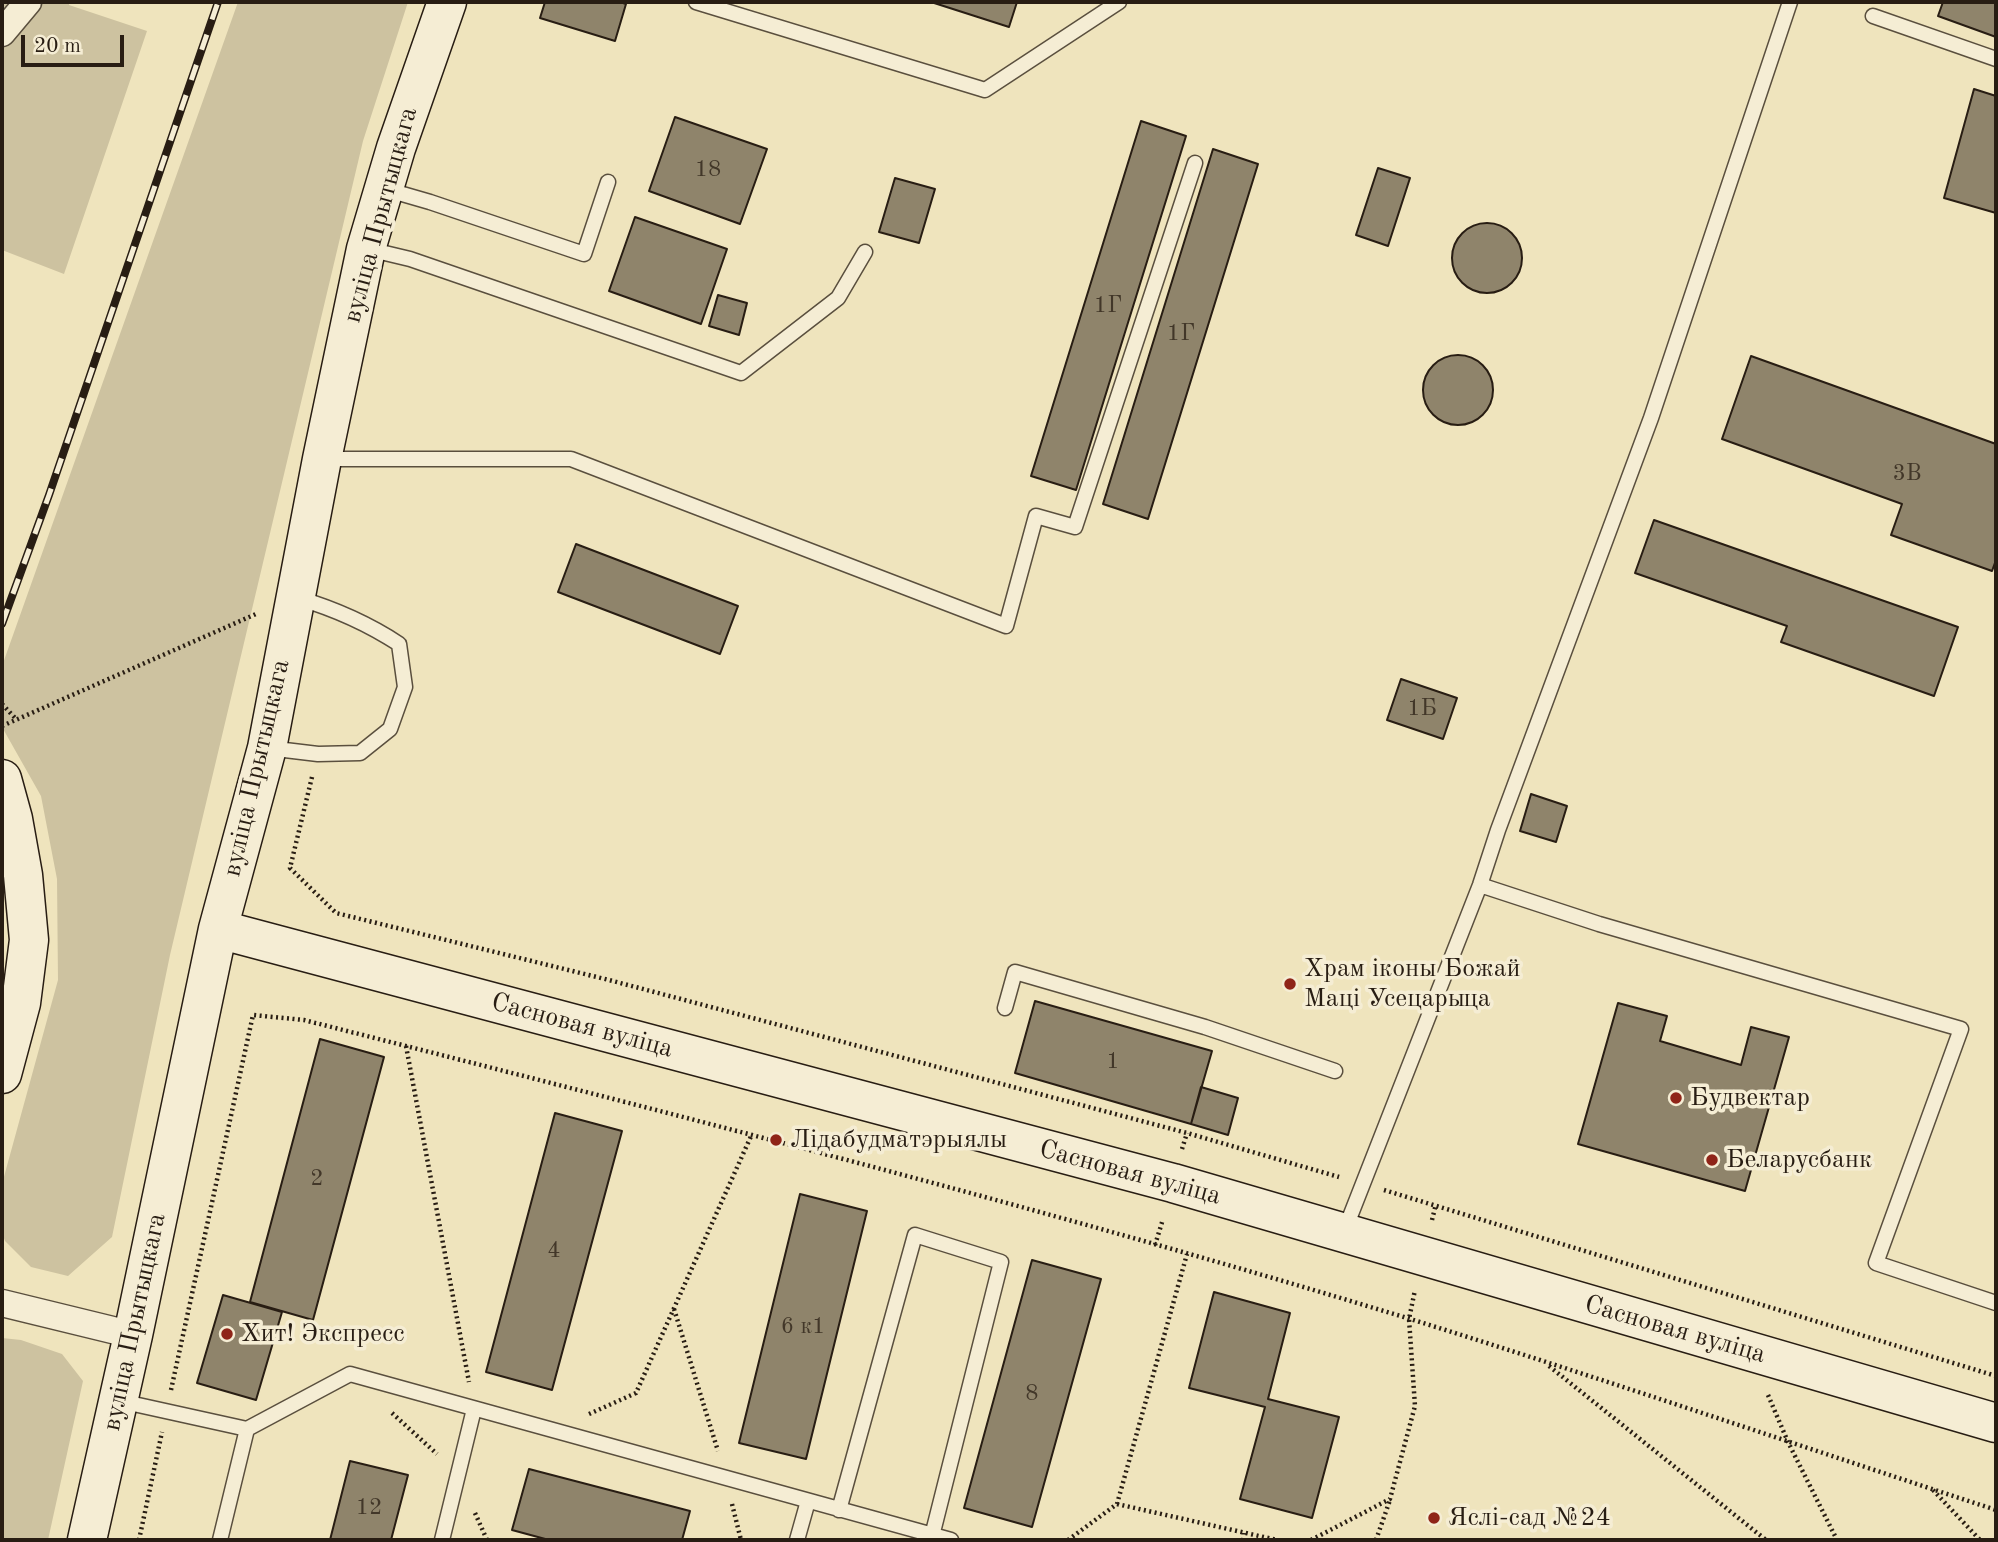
<!DOCTYPE html>
<meta charset="utf-8">
<style>
body{margin:0}
#map{position:relative;width:1998px;height:1542px;overflow:hidden;background:#efe4bd;font-family:"Old Standard TT",serif}
canvas{display:block}
.frame{position:absolute;inset:0;border:4px solid #281d13;pointer-events:none}
.scale{position:absolute;left:21px;top:35px;width:103px;height:32px;box-sizing:border-box;border:4px solid #281d13;border-top:0;padding-left:9px;font-size:21px;line-height:24px;white-space:nowrap;color:#281d13;-webkit-text-stroke:5px #f5edd4;paint-order:stroke}
</style>
<div id="map">
<canvas width="1998" height="1542"></canvas>
<div class="frame"></div>
<div class="scale">20 m</div>
</div>
<script>
const context = document.querySelector('canvas').getContext('2d');
context.lineJoin = 'round';
function paint(path, color) { context.fillStyle = color; context.fill(path, 'evenodd'); }
function trace(path, color, width, dash) { context.strokeStyle = color; context.lineWidth = width; context.lineCap = dash ? 'butt' : 'round'; context.setLineDash(dash || []); context.stroke(path); }
function drawText(font, color, halo, rows, align = 'center') {
  context.font = font + ' "Old Standard TT",serif'; context.lineWidth = 7; context.setLineDash([]); context.textBaseline = 'middle'; context.strokeStyle = halo; context.fillStyle = color; for (const [text, x, y, turn = 0] of rows) {
    context.save(); context.translate(x, y); context.rotate((+turn || 0) * Math.PI / 180); context.textAlign = isNaN(turn) ? turn : align; if (halo) context.strokeText(text, 0, 0); context.fillText(text, 0, 0); context.restore();
  }
}
paint(new Path2D(`
 M2 2H69V5L147 31 64 274 2 250Z
 M238 2H408L363 141 170 955 112 1237 68 1276 31 1267 5 1241 2 1233V1184L58 980 57 879 41 796 2 727V666Z
 M2 1338 21 1340 62 1354 83 1381 48 1540H2Z`), '#cdc2a0');
const building = new Path2D(`
 M545 2H620L626 4 615 41 540 18Z
 M931 2H1017L1009 27Z
 M1943 2H1996V37L1938 16Z
 M1974 89 1996 96V213L1944 198Z
 M675 117 767 149 740 224 649 191Z
 M1141 121 1186 136 1076 490 1031 476Z
 M1213 149 1258 164 1148 519 1103 504Z
 M1378 168 1410 178 1388 246 1356 235Z
 M895 178 935 189 919 243 879 232Z
 M635 217 727 249 701 324 609 291Z
 M1452 258a35 35 0 1 1 70 0a35 35 0 1 1-70 0Z
 M718 295 747 303 739 335 709 326Z
 M1423 390a35 35 0 1 1 70 0a35 35 0 1 1-70 0Z
 M1751 356 1996 444V560L1992 571 1891 535 1902 504 1722 439Z
 M1654 520 1958 627 1934 696 1781 642 1787 626 1635 573Z
 M576 544 738 606 720 654 558 592Z
 M1401 679 1457 698 1443 739 1387 720Z
 M1531 794 1567 806 1556 842 1520 831Z
 M1035 1001 1212 1051 1191 1124 1015 1073Z
 M1618 1003 1667 1016 1660 1041 1741 1065 1751 1027 1789 1037 1745 1191 1578 1144Z
 M320 1039 384 1057 313 1320 250 1302Z
 M1201 1087 1238 1098 1228 1135 1191 1124Z
 M555 1113 622 1131 552 1390 486 1372Z
 M800 1194 867 1211 806 1459 739 1443Z
 M1032 1260 1101 1279 1032 1527 964 1508Z
 M1214 1292 1290 1313 1268 1399 1339 1417 1312 1518 1240 1499 1265 1407 1189 1388Z
 M223 1295 282 1312 256 1400 197 1383Z
 M350 1461 408 1475 391 1540H330Z
 M529 1469 690 1511 682 1540H549L512 1530Z`);
paint(building, '#8f846b');
trace(building, '#281d13', 2);
const lane = new Path2D(`
 M696 2 985 90 1119 2
 M1873 16 1996 59
 M385 189 430 202 584 254 608 182
 M368 249 410 259 741 373 838 298 865 252
 M324 459H571L1006 626 1036 516 1075 527 1195 163
 M268 748 318 754 360 753 390 729 405 687 399 644C367 623 335 609 298 598
 M1480 885 1599 924 1961 1029 1876 1263 1996 1303
 M1005 1008 1015 972 1205 1027 1335 1071
 M1344 1232 1480 885 1498 830 1651 418 1790 2
 M120 1401 247 1429 350 1374 951 1540
 M839 1510 915 1235 1001 1262 932 1536
 M220 1540 247 1429
 M442 1540 474 1409
 M797 1540 808 1501`);
const street = new Path2D(`
 M2 33 28 2
 M2 1303 133 1335`);
const secondary = new Path2D(`
 M2 779 13 819 23 875 29 940 21 1003 2 1074
 M218 929 1173 1183 1996 1423
 M87 1540 133 1335 218 929 267 748 322 459 366 249 396 148 447 2`);
trace(lane, '#5a4f3e', 17);
trace(street, '#5a4f3e', 29);
trace(secondary, '#281d13', 41);
trace(new Path2D(`
 M2 704 16 719
 M2 726 256 614
 M312 777 290 868 336 913 609 980 1187 1133 1339 1177
 M406 1046 469 1382
 M1182 1149 1187 1133
 M1384 1190 1996 1376
 M1432 1220 1436 1204
 M1155 1245 1163 1219
 M674 1309 718 1451
 M1549 1366 1766 1540
 M171 1390 253 1015 304 1020C673 1114 1042 1207 1407 1318 1604 1379 1800 1446 1996 1510
 M1768 1395 1788 1442 1837 1540
 M392 1413 437 1454
 M589 1414 636 1393 752 1134
 M1933 1490 1980 1540
 M732 1504 741 1540
 M1117 1504 1277 1540
 M475 1513 487 1540
 M139 1540 162 1432
 M1068 1540 1117 1504 1187 1254
 M1243 1540 1244 1533
 M1311 1540 1390 1499 1415 1406 1409 1319 1415 1290
 M1376 1540 1390 1500`), '#281d13', 4.5, [2, 3.5]);
trace(lane, '#f5edd4', 14);
trace(street, '#f5edd4', 26);
trace(secondary, '#f5edd4', 38);
const rail = new Path2D(`
 M2 624 49 495 218 2`);
trace(rail, '#281d13', 8);
trace(rail, '#f5edd4', 5, [16]);
for (const [x, y, r, color] of [
 [1290,984,7,"#8f2418"],
 [1676,1098,7,"#8f2418"],
 [776,1140,7,"#8f2418"],
 [1712,1160,7,"#8f2418"],
 [227,1334,7,"#8f2418"],
 [1434,1518,7,"#8f2418"]
]) { const dot = new Path2D(); dot.arc(x, y, r, 0, 2 * Math.PI); context.fillStyle = color; context.fill(dot); trace(dot, '#f5edd4', 2.5); }
drawText('23px', '#423729', null, [
 ["18",708,170],
 ["1Г",1108,306],
 ["1Г",1181,334],
 ["3В",1907,474],
 ["1Б",1422,709],
 ["1",1113,1062],
 ["2",317,1179],
 ["4",554,1251],
 ["6 к1",803,1327],
 ["8",1032,1394],
 ["12",369,1508]
]);
drawText('26px', '#281d13', '#f5edd4', [
 ["вуліца Прытыцкага",381,215,-75],
 ["вуліца Прытыцкага",257,768,-77],
 ["Сасновая вуліца",582,1026,15],
 ["Сасновая вуліца",1130,1173,15],
 ["вуліца Прытыцкага",135,1322,-78],
 ["Сасновая вуліца",1675,1330,16]
]);
drawText('26px', '#281d13', '#f5edd4', [
 ["Храм іконы Божай",1304,969],
 ["Маці Усецарыца",1304,999],
 ["Будвектар",1690,1098],
 ["Лідабудматэрыялы",790,1140],
 ["Беларусбанк",1726,1160],
 ["Хит! Экспресс",241,1334],
 ["Яслі-сад №24",1448,1518]
], 'left');
</script>
